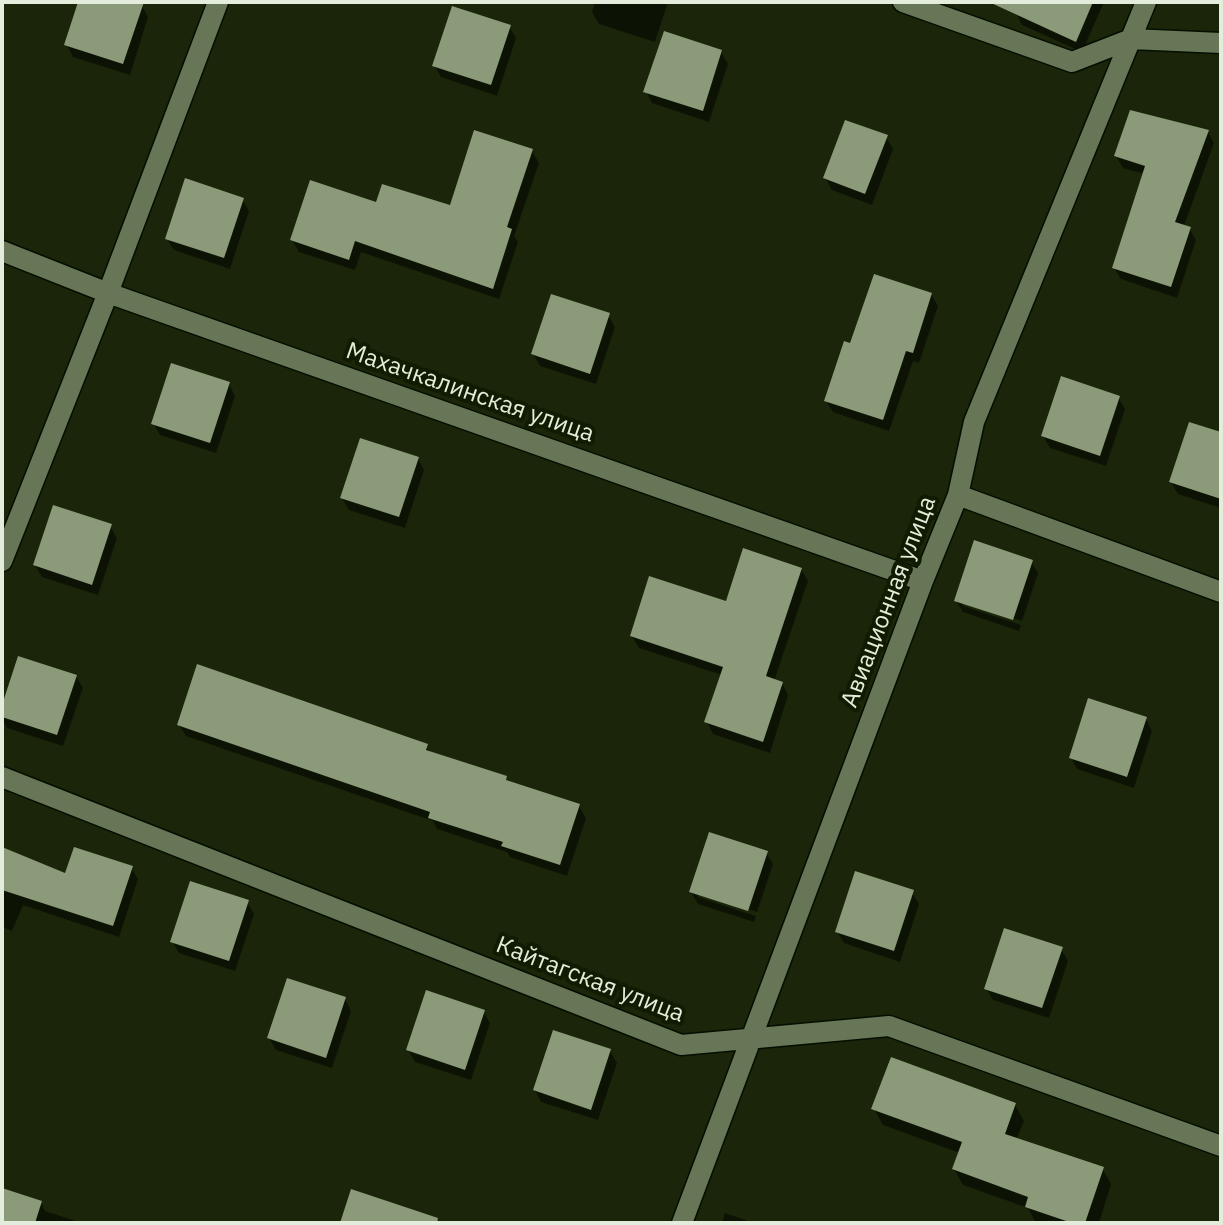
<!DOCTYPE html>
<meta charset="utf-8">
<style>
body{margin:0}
#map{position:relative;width:1223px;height:1225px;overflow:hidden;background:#1a2509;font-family:"IBM Plex Sans",sans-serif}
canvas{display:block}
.frame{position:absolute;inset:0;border:4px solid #e4ecdb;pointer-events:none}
</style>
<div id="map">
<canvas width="1223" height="1225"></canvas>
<div class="frame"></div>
</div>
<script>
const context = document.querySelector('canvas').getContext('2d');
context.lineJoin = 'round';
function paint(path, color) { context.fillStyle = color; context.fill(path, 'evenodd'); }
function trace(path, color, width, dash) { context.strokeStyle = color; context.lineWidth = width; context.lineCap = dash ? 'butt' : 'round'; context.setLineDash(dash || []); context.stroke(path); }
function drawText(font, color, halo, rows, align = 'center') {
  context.font = font + ' "IBM Plex Sans",sans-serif'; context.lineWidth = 8; context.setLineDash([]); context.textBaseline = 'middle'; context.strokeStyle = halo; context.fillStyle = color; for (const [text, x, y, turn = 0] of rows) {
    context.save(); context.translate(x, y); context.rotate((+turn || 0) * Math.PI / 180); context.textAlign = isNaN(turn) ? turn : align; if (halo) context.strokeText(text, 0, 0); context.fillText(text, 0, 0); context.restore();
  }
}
paint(new Path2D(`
 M80 2H131L142 6 148 17 130 75 73 57 67 45Z
 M595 2H668L655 42 599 24 592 12Z
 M1021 2H1104L1082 52 1022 25 1016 13Z
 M509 26 516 38 497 96 441 77 434 65Z
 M721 52 728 64 709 122 652 103 646 91Z
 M1208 132 1214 143 1184 226 1189 228 1196 240 1177 298 1121 279 1114 268 1145 174 1123 168 1116 156Z
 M886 137 893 149 872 205 832 190 825 178Z
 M532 151 539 163 514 236 518 242 499 299 361 252 355 270 299 252 292 240 378 204 451 208Z
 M242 199 249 211 230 269 174 250 167 239Z
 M931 294 938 306 919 363 913 361 889 431 833 412 826 401 852 346Z
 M608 315 615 327 596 384 540 366 533 354Z
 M229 384 235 396 216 453 160 435 153 423Z
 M1118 397 1125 409 1106 466 1050 448 1043 436Z
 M1221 434V508L1178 494 1171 482Z
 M418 458 424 470 405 528 349 510 342 498Z
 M110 526 117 538 98 595 42 577 35 565Z
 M1031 561 1038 573 1022 621 963 602V606L1021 625 1019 631 963 612 956 601Z
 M801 569 808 581 774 681 782 683 788 695 770 753 713 734 707 722 722 675 639 648 632 636 727 603Z
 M76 676 83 688 63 746 7 728 2 719V711Z
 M1146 719 1152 731 1134 788 1077 769 1071 758Z
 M179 725 426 746 431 754 579 806 586 818 567 876 510 857 507 852 437 829 433 821 186 736Z
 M2 849 66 876 131 868 138 879 119 937 23 905 12 931 2 927Z
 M766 853 773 864 757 912 698 893V897L756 916 754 922 698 904 691 892Z
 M912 892 919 904 900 962 844 943 837 932Z
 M247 902 254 914 235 971 179 953 172 941Z
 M1061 949 1068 961 1049 1018 993 1000 986 988Z
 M345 999 351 1011 332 1068 276 1050 269 1038Z
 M483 1011 490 1023 471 1080 415 1062 408 1050Z
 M610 1051 617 1063 598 1120 541 1102 535 1090Z
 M1015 1105 1024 1121 1016 1140 1102 1168 1111 1184 1099 1223H1036L1028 1208 963 1185 954 1169 960 1153 883 1125 874 1109Z
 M2 1190 41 1203 45 1211 82 1223H2Z
 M725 1213 754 1223H722Z`), '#0007');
paint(new Path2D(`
 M78 2H144L123 64 64 45Z
 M989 2H1093L1076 42Z
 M452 6 511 25 491 85 432 66Z
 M664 31 722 50 703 111 643 92Z
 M1130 110 1209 130 1175 222 1191 227 1171 287 1112 268 1145 166 1114 156Z
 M845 120 888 135 865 194 823 178Z
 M474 130 533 149 507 227 512 229 493 289 355 241 349 260 290 240 310 180 376 202 382 184 450 205Z
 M185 178 244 198 224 258 165 239Z
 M874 274 932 293 913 353 906 351 883 420 824 401 844 341 850 343Z
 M551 294 610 313 590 374 531 354Z
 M171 363 230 382 210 443 151 424Z
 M1061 376 1120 396 1100 456 1041 436Z
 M1189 422 1221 432V499L1169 482Z
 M360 438 419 457 399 517 340 498Z
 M53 505 112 524 92 585 33 565Z
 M974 540 1033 560 1013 620 954 601Z
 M743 548 802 568 766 676 783 682 763 742 704 722 723 667 630 636 649 576 726 601Z
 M18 656 77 675 57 735 2 717V705Z
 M197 664 428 744 426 750 507 776 506 780 580 804 560 865 501 846 503 842 428 818 430 812 177 725Z
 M1088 698 1147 717 1127 777 1069 758Z
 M709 832 768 851 748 911 689 892Z
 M2 847 65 873 74 847 133 866 113 926 2 890Z
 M855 871 914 890 894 951 835 932Z
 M190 881 249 900 229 961 170 942Z
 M1004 928 1063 947 1042 1008 984 989Z
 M287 978 346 997 326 1058 267 1038Z
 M426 990 485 1010 465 1070 406 1050Z
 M553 1030 611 1049 591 1110 533 1090Z
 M891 1057 1016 1103 1005 1134 1104 1167 1085 1223H1072L1025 1207 1028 1197 952 1169 962 1142 871 1109Z
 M2 1188 42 1201 35 1223H2Z
 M351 1189 438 1218 437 1223H340Z`), '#8b9a79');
const street = new Path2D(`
 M903 2 1072 62 1131 39 1221 43
 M2 251 108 293 923 581
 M958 495 1221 592
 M2 561 108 293 218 2
 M2 777 681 1045 889 1026 1221 1146
 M682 1223 923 581 958 495 974 422 1146 2`);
trace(street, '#050e00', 23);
trace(street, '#677656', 20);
drawText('24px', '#e4ecdb', '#111b02', [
 ["Махачкалинская улица",470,393,19],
 ["Авиационная улица",889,602,-69],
 ["Кайтагская улица",590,980,21]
]);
</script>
